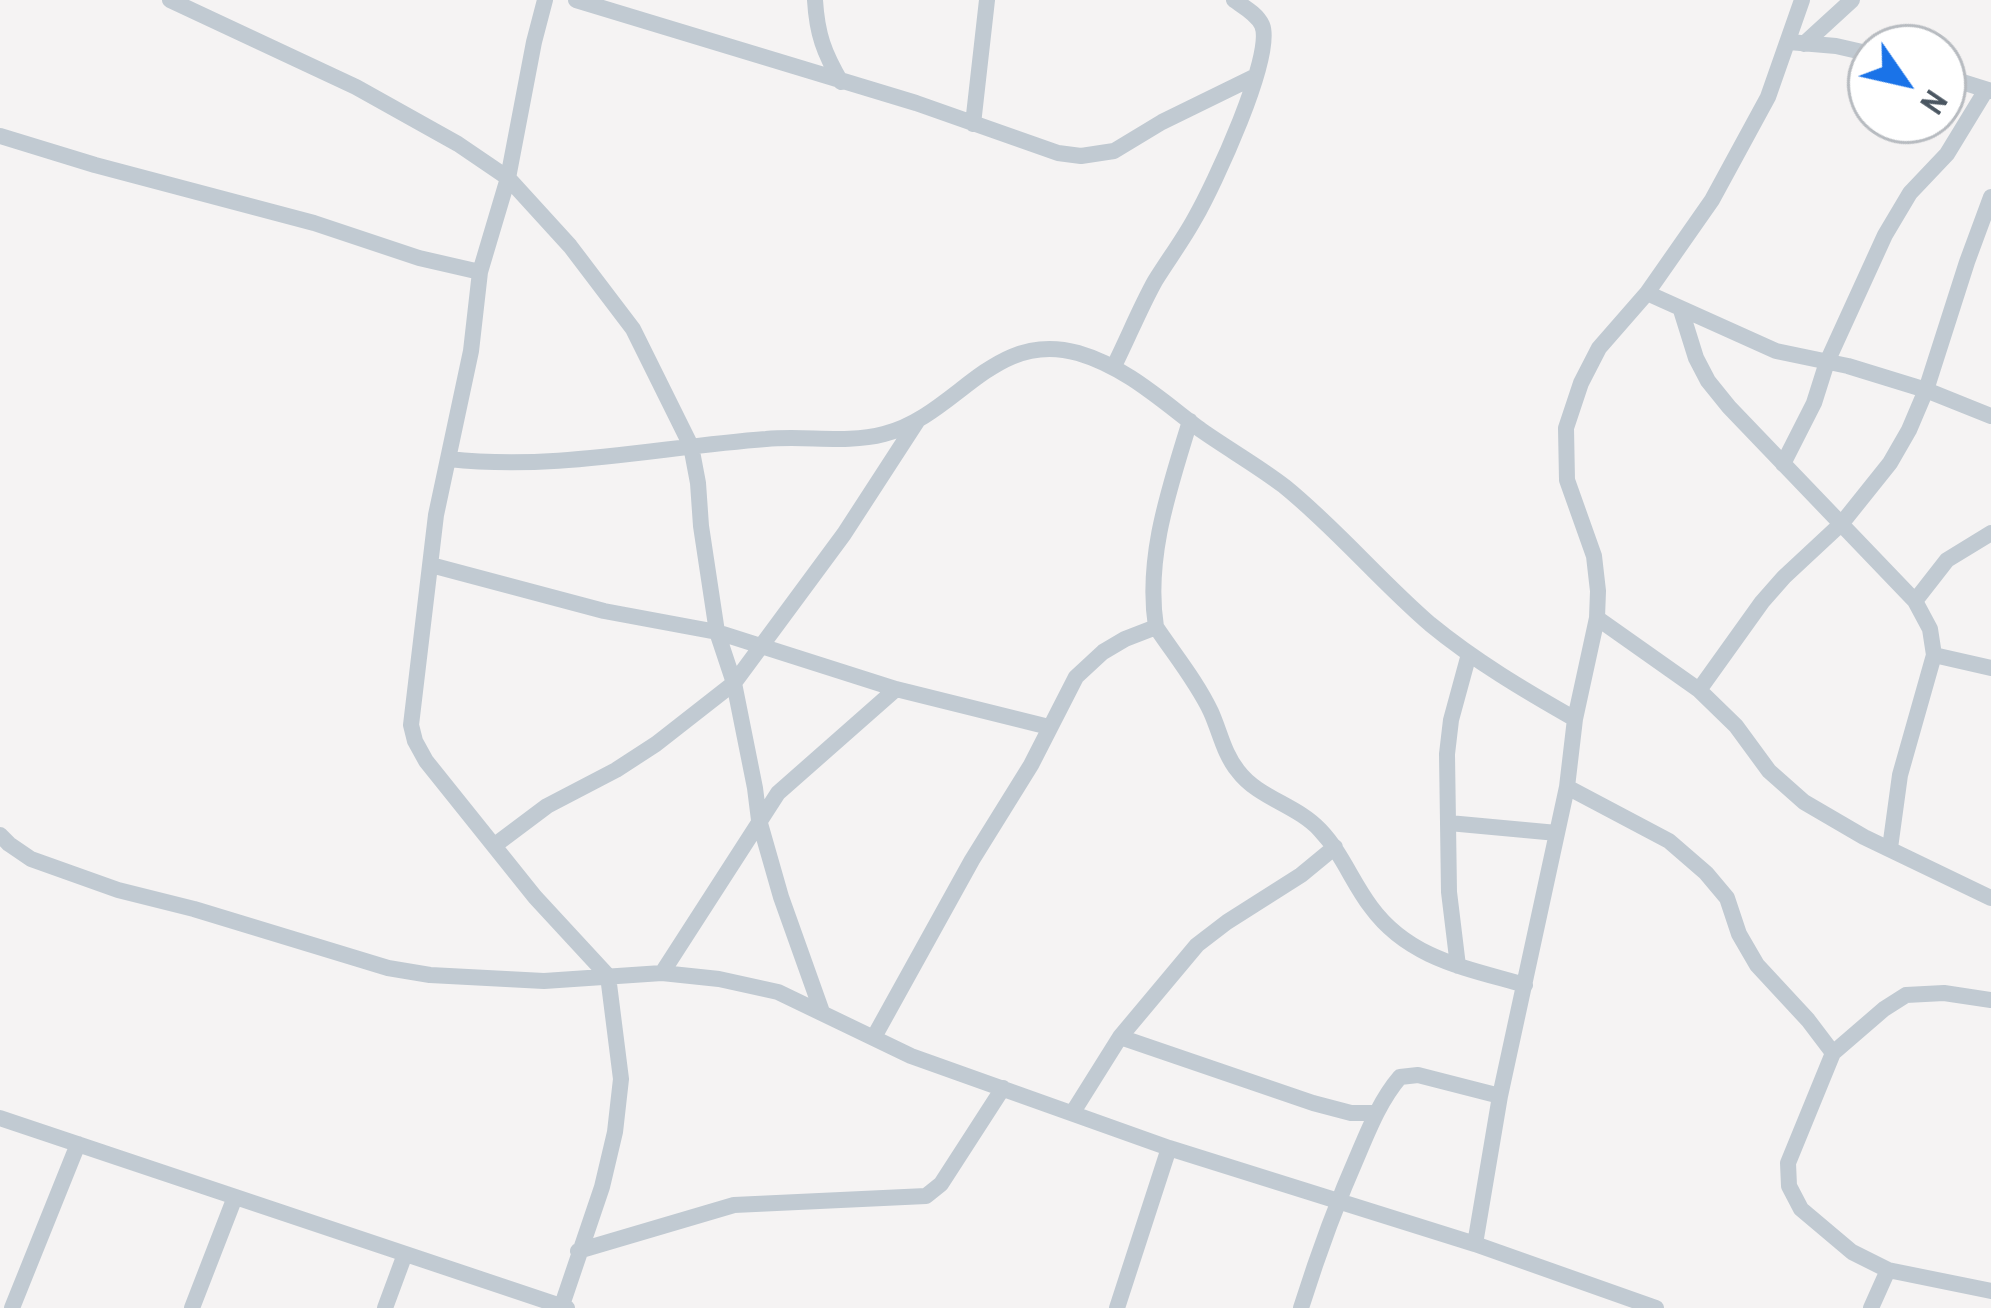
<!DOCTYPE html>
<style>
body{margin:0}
#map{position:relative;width:1991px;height:1308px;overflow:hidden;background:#f5f3f3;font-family:"Archivo Narrow",sans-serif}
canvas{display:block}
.north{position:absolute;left:1847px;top:24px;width:120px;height:120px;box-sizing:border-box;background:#fff;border:3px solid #b7bbc0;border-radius:50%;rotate:124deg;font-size:33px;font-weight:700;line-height:48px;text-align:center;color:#4a5661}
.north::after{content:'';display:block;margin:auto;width:42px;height:54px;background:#1a73e8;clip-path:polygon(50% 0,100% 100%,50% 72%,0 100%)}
</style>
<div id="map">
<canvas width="1991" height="1308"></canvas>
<div class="north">N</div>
</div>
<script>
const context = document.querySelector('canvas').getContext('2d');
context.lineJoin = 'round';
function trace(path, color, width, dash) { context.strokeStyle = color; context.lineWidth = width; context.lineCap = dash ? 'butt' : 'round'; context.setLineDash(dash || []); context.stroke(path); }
trace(new Path2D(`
 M170 0 356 87 458 144 508 178 570 246 633 329 691 446 698 483 701 526 717 632 734 683 755 788 759 820 781 897 822 1012
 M545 0 534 42 508 178 480 272 471 351 436 515 411 725 415 741 426 761 535 897 608 976 621 1079 615 1132 602 1187 561 1308
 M576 0 916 103 1058 153 1081 156 1114 151 1162 122 1256 76
 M815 0C817 34 824 53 841 82
 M1789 42 1836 46 1871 54
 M1804 44 1852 0
 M1943 76 1991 91
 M973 124 987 0
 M0 136 95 165 314 223 419 258 480 272
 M1647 293 1776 351 1848 366 1926 390 1991 416
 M1681 310 1696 358 1708 381 1729 407 1915 601 1930 629 1934 655 1900 775 1890 848
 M1114 366C1128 338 1140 308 1155 281 1168 260 1183 240 1195 218 1213 187 1275 55 1262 25 1257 14 1244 7 1234 0
 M1190 421C1170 487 1145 557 1156 627 1174 654 1197 682 1211 712 1220 732 1224 754 1238 771 1258 798 1297 805 1320 830 1342 853 1352 882 1371 907 1409 959 1467 968 1525 985
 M449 459C556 471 659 447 766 439 805 435 846 444 884 434 958 415 993 329 1078 353 1126 367 1162 401 1201 430 1228 449 1258 466 1284 486 1336 528 1379 580 1430 624 1475 661 1524 690 1575 719
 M1783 464 1814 403 1827 362 1885 235 1910 193 1947 154 1986 90
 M431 565 604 611 717 632 896 689 1049 727
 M1915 601 1947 560 1991 533
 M1597 618 1699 690 1736 726 1769 771 1804 802 1864 837 1991 898
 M1934 655 1991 668
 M1699 690 1762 602 1784 577 1842 523 1890 463 1909 430 1926 390 1967 262 1991 197
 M1567 787 1669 841 1706 873 1727 898 1739 934 1757 965 1808 1020 1833 1053
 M1449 823 1557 833
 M0 835 9 844 31 859 118 890 194 909 388 968 430 975 544 981 662 973 719 979 778 992 911 1056 1169 1148 1475 1244 1656 1308
 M495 845 547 806 616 770 656 744 734 683 844 534 918 420
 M1458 966 1449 892 1447 754 1451 720 1469 654
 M662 973 778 793 896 689
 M1991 1000 1944 993 1906 995 1884 1009 1833 1053 1788 1163 1789 1186 1801 1209 1852 1252 1888 1270 1991 1291
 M874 1037 972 860 1031 765 1076 677 1103 652 1125 639 1156 627
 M1120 1037 1313 1103 1351 1113H1376
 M1073 1112 1120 1037 1197 945 1227 922 1301 875 1335 847
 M0 1118 567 1308
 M1475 1244 1500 1096 1567 787 1575 719 1597 618 1598 591 1594 556 1567 480 1566 428 1581 383 1599 348 1647 293 1712 200 1768 97 1802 0
 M578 1251 734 1205 926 1196 941 1184 1003 1088
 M12 1308 78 1144
 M192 1308 235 1197
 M385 1308 405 1254
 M1117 1308 1169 1148
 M1301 1308C1318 1254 1337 1202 1360 1150 1371 1124 1382 1098 1400 1077L1418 1075 1500 1096
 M1871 1308 1888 1270`), '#c1cad2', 16);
</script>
